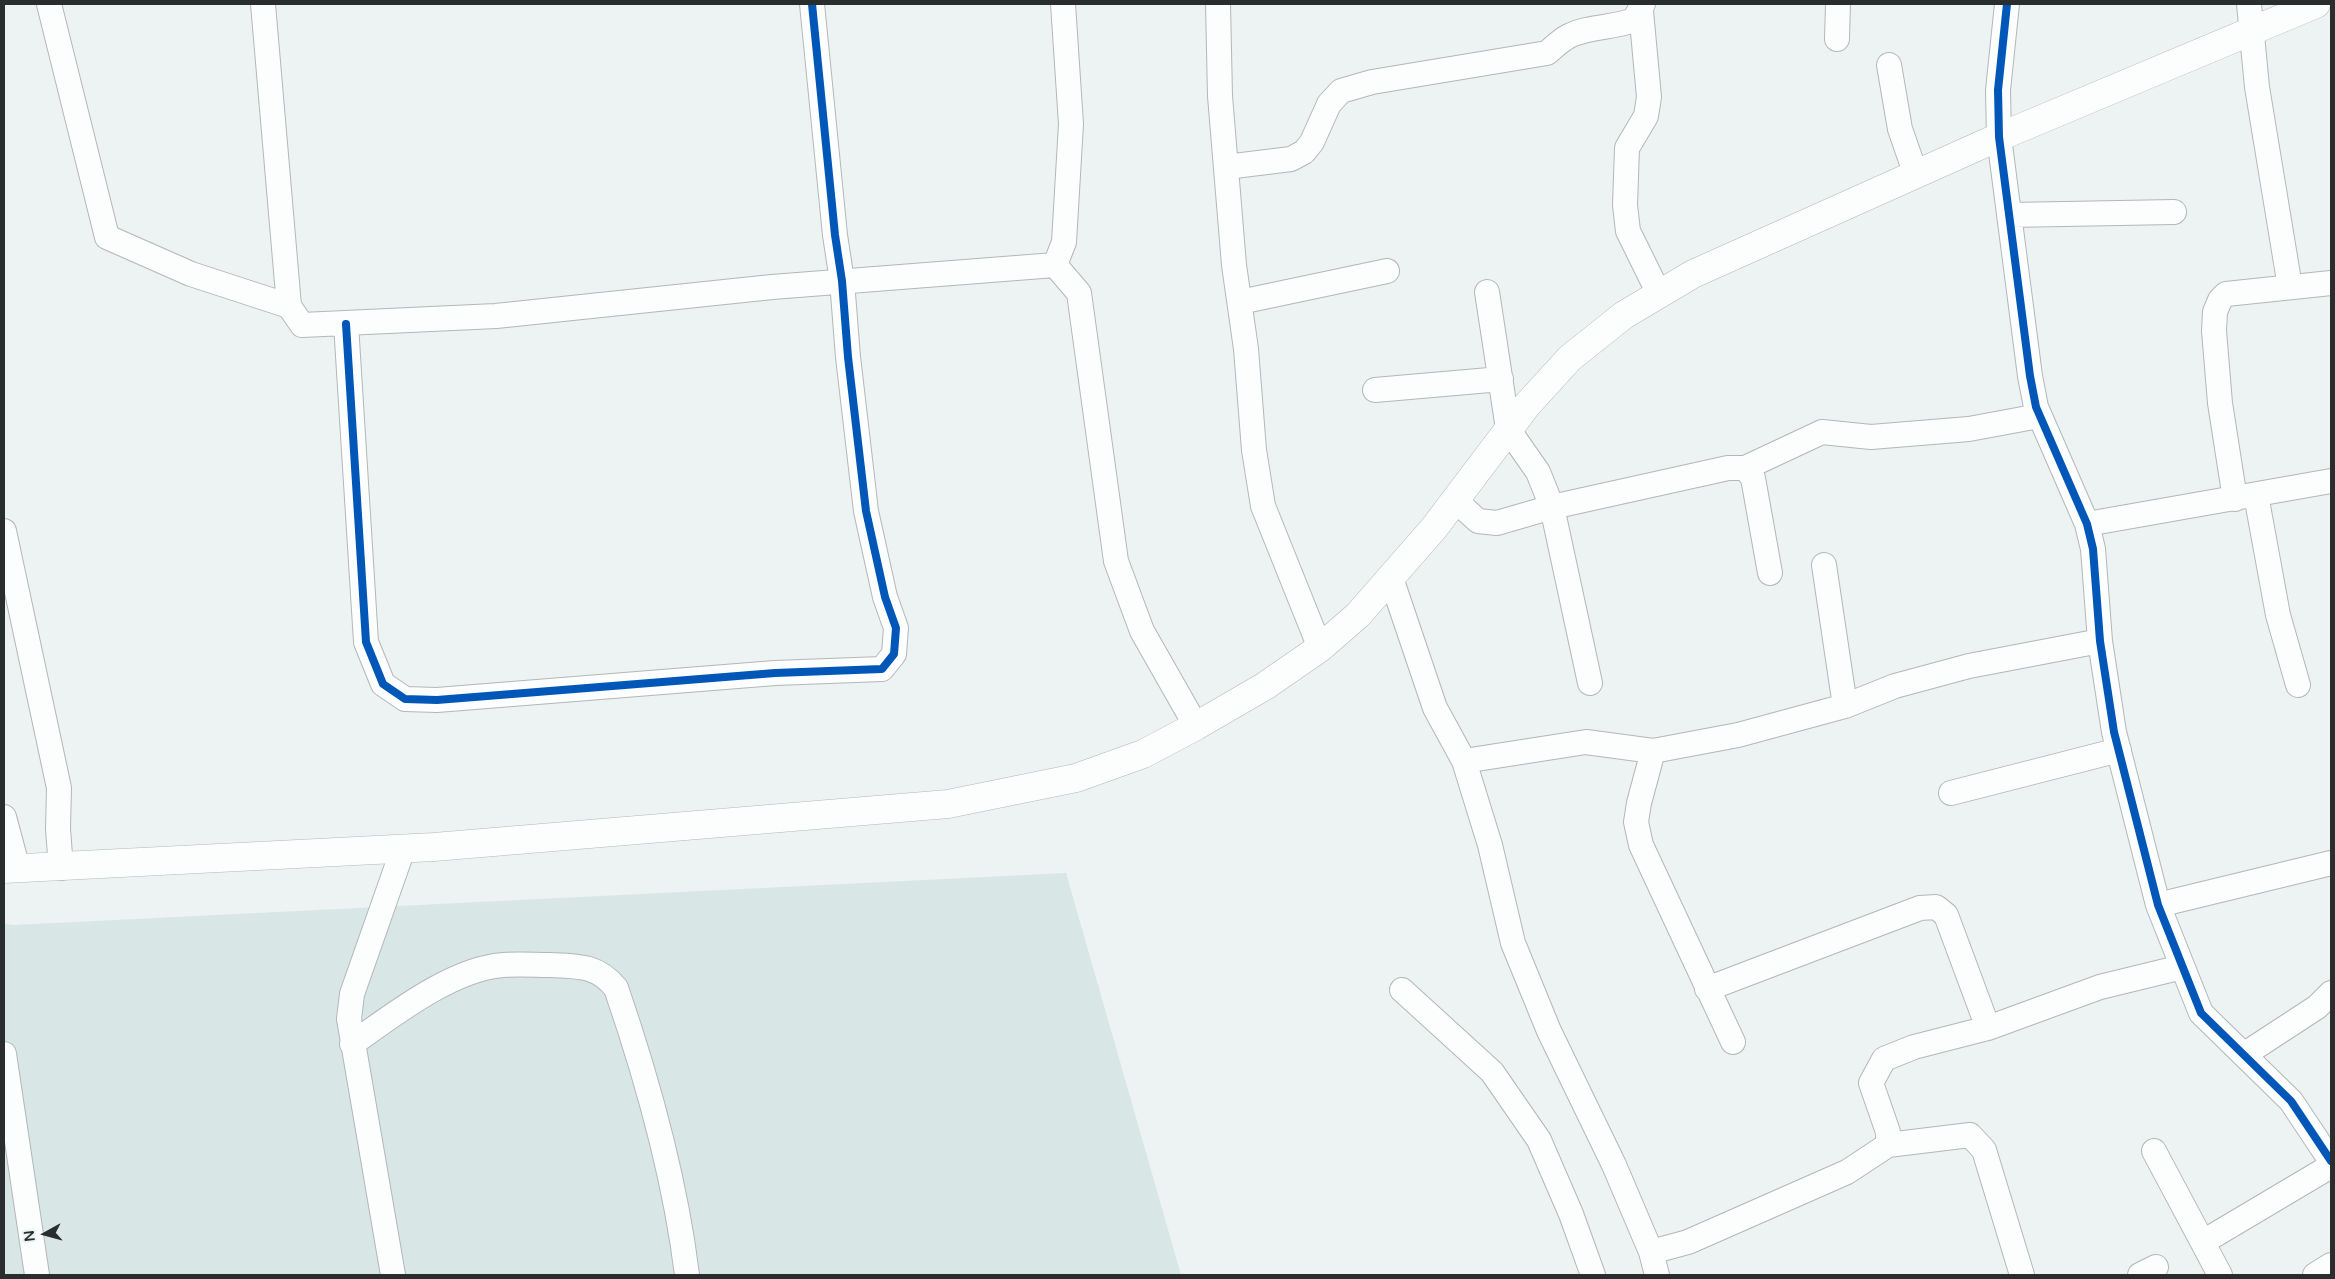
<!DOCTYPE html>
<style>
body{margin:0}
#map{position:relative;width:2335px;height:1279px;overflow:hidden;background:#edf2f2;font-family:"Varela Round",sans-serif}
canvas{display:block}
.frame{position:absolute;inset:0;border:5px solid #292d2d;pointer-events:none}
.north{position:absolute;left:20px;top:1209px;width:50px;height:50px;-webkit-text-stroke:4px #eaf4f5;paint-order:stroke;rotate:263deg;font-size:14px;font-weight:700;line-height:20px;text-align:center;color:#292d2d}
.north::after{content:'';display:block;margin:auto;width:18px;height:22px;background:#292d2d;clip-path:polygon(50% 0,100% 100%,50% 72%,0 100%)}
</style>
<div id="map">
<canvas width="2335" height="1279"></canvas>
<div class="frame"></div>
<div class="north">N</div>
</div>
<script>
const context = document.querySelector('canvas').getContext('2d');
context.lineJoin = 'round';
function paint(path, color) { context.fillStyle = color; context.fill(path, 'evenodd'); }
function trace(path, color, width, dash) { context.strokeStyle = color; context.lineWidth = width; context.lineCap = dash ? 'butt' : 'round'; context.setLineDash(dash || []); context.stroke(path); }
paint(new Path2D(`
 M1066 873 1181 1275H4V924L14 925Z`), '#d9e6e6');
const minor = new Path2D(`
 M49 4 107 237 191 274 289 306
 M263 4 289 306 302 325 496 316 772 287 1055 265 1064 242 1071 124 1063 4
 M1218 4 1220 96 1234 265 1246 349 1254 450 1263 506 1320 648
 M2007 4 1998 90 1999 137 2030 376 2036 407 2087 524 2093 549 2100 641 2114 732 2158 905 2201 1013 2291 1101 2331 1161
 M2249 4 2257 87 2290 287
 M1641 11 1649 97 1646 116 1627 148 1625 205 1628 231 1659 294
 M1837 39 1838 4
 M1889 65 1900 129 1916 175
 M1226 167 1291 159 1304 152 1312 142 1329 104 1341 91 1372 82 1547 53C1554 47 1561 40 1569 36 1588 26 1614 28 1634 20L1643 4
 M2009 215 2174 212
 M1055 265 1079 293 1116 561 1142 631 1196 726
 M1487 292 1508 429 1538 472 1552 507 1590 683
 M1240 302 1387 271
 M346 324 366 642 383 684 405 699 437 700 775 673 882 669 894 654 896 628 885 597 866 511 848 357 842 281 835 235 812 4
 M1375 390 1501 379
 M1745 468 1822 432 1871 437 1969 429 2039 416
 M2256 495 2278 615 2298 685
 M2235 499 2220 403 2214 331 2215 312 2220 300 2226 294 2331 283
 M1455 500 1478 521 1497 523 1552 507 1728 468H1745L1753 478 1770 573
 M2087 524 2331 481
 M4 531 59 788 58 829 61 868
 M1824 565 1845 706
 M1391 578 1435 708 1464 761 1490 845 1513 943 1549 1031 1614 1165 1651 1252 1657 1275
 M1653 751 1639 803 1636 822 1641 845 1733 1042
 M1464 761 1586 742 1653 751 1738 735 1845 706 1895 686 1969 666 2100 641
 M1951 793 2119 750
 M4 817 18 869
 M2158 905 2331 863
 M1707 989 1920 908 1936 907 1946 915 1988 1028
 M1402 990 1492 1072 1539 1140 1571 1214 1593 1275
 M352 1044C393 1015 453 968 504 965 519 964 535 965 550 965 578 966 597 965 616 988 648 1081 675 1177 687 1275
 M4 1054 37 1275
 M2245 1054 2317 1007 2331 993
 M1888 1145 1970 1135 1984 1150 2022 1275
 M2154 1151 2220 1275
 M2203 1242 2331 1166
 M1651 1252 1688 1242 1847 1172 1888 1145V1132L1871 1083 1884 1059 1914 1047 1988 1028 2100 987 2182 967
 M393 1275 349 1019 352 994 403 849
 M2140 1275 2156 1267
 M2315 1275 2331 1265`);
const major = new Path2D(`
 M4 869 434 847 948 804 1076 778 1143 754 1196 726 1265 686 1320 648 1358 615 1434 528 1527 405 1570 358 1624 315 1693 274 1999 137 2316 4`);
trace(minor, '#b3b7b7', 26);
trace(major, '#b3b7b7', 29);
trace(minor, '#fcfdfd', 24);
trace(major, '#fcfdfd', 28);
trace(new Path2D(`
 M2007 4 1998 90 1999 137 2030 376 2036 407 2087 524 2093 549 2100 641 2114 732 2158 905 2201 1013 2291 1101 2331 1161
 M346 324 366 642 383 684 405 699 437 700 775 673 882 669 894 654 896 628 885 597 866 511 848 357 842 281 835 235 812 4`), '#0057b8', 8);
</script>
